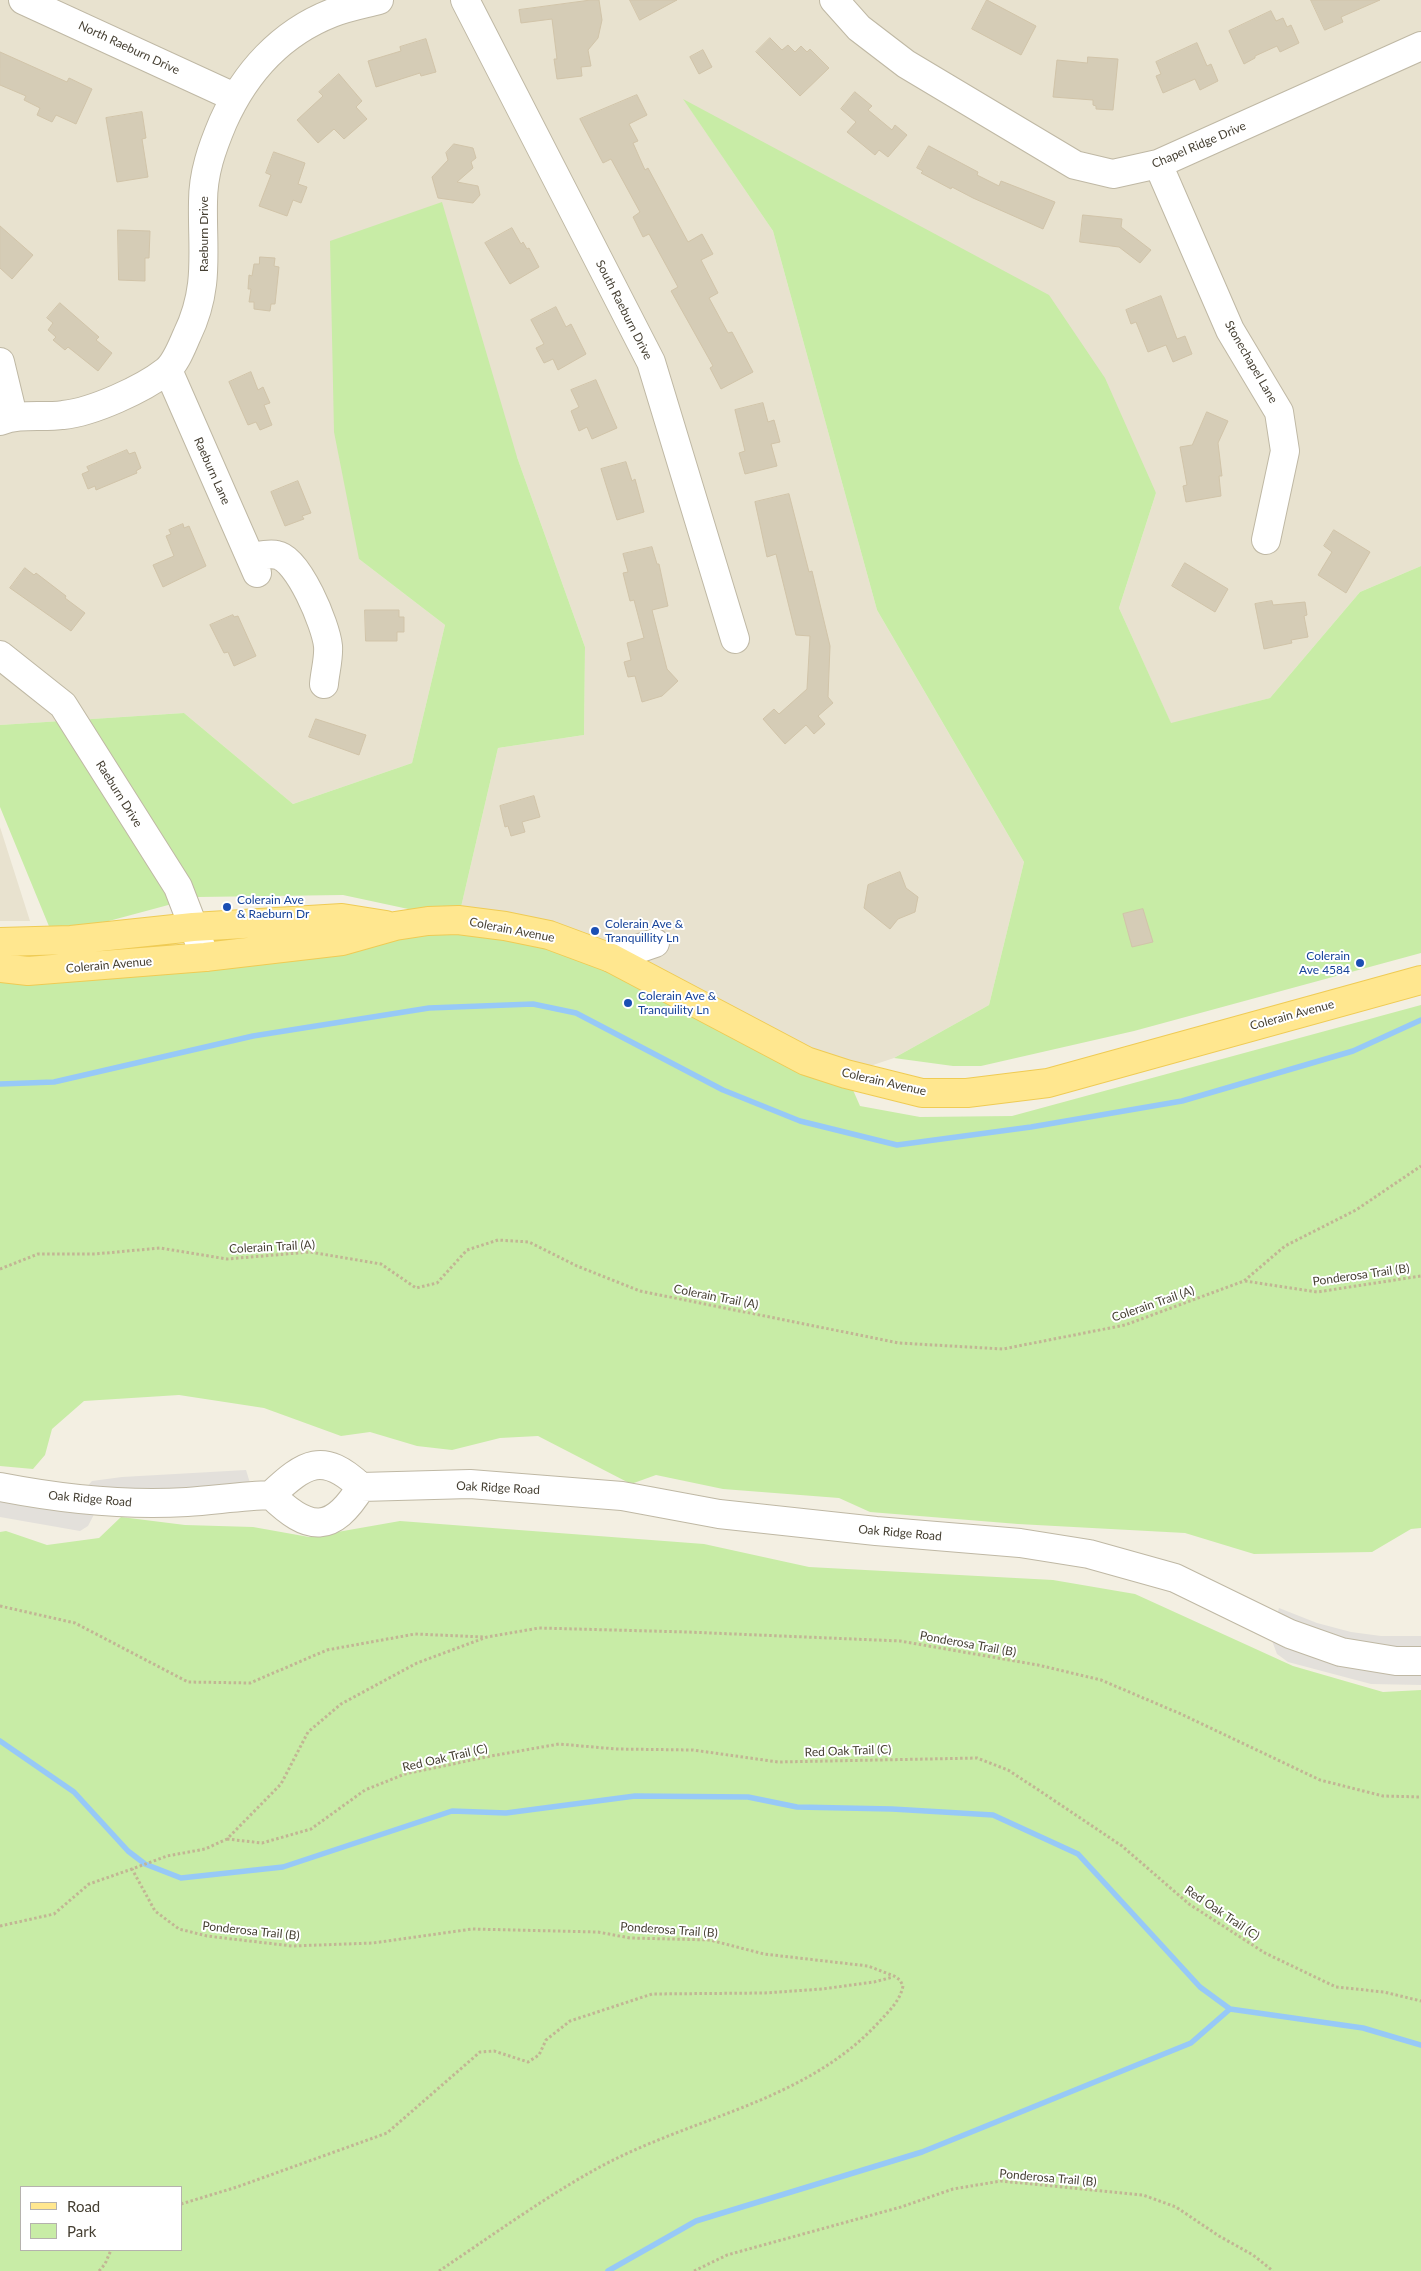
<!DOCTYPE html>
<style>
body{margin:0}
#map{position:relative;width:1421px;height:2271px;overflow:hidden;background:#f3efe2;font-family:Lato,sans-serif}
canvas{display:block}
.legend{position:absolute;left:20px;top:2186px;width:162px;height:65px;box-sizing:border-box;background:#fff;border:1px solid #b5b2ad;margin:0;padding:6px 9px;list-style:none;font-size:15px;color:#453f32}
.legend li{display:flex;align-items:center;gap:10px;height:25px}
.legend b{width:25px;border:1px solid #b5b2ad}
</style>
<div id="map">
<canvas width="1421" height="2271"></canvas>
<ul class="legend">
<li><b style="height:6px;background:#ffe78f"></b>Road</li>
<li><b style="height:14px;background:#c8eca6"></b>Park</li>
</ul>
</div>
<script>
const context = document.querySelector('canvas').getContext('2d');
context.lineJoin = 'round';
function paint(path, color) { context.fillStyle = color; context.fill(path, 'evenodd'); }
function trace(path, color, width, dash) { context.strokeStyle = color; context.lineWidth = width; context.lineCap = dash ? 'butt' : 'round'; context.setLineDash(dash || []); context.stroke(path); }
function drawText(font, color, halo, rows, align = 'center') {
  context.font = font + ' Lato,sans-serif'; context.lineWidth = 4; context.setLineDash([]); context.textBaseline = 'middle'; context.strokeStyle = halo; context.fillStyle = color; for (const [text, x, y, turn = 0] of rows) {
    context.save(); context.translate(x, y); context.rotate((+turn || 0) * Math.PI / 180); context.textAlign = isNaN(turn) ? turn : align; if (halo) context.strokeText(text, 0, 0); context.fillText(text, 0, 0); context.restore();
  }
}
paint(new Path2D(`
 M0 0H1421V566L1360 592 1270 698 1171 724 1119 608 1156 493 684 100 773 231 877 610 1024 862 989 1005 894 1058 846 1074 458 920 498 748 584 735 585 647 517 457 359 559 445 625 412 763 293 804 184 713 0 725Z
 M0 827 30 921H0Z`), '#e8e2cf');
paint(new Path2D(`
 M683 99 1049 295 1105 378 1156 493 1119 608 1171 723 1270 698 1360 592 1421 566V953L1134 1031 981 1066H953L894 1058 989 1005 1024 862 877 610 773 231Z
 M442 202 517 457 585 647 584 735 498 748 458 920 505 926 846 1074 860 1106 920 1117 1012 1116 1421 1005V1528L1411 1529 1372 1552 1254 1554 1185 1533 1018 1524 870 1512 839 1498 723 1489 656 1475 631 1484 538 1436 500 1438 452 1450 417 1446 370 1432 341 1436 264 1408 179 1395 84 1401 52 1429 45 1455 33 1469 0 1466V968L455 919 343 895 198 897 53 936 0 807V725L184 713 293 804 412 763 445 625 359 559 334 432 330 241Z
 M121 1517 185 1525 253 1527 309 1537 400 1521 704 1544 809 1567 1053 1580 1135 1594 1293 1666 1383 1692 1421 1690V2271H0V1532L6 1531 47 1545 99 1538ZM21 2187H181V2250H21Z`), '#c8eca6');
paint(new Path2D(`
 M246 1470 254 1496 101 1501 88 1526 80 1531 0 1517V1487L75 1500 92 1481 122 1477Z
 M1279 1608 1317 1623 1351 1632 1381 1636H1421V1685L1371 1684 1288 1662 1277 1654 1271 1638Z`), '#e3e0db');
trace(new Path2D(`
 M0 1084 54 1082 253 1036 429 1008 533 1004 576 1013 723 1090 800 1121 897 1145 1031 1127 1182 1101 1353 1051 1421 1020
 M0 1741 74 1792 128 1851 145 1864 181 1878 283 1867 452 1811 506 1813 635 1796 748 1797 797 1807 892 1809 993 1815 1078 1854 1200 1987 1230 2009 1363 2028 1421 2045
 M608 2271 696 2221 922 2152 1191 2043 1230 2009`), '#97c9f7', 5.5);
const building = new Path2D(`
 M591 0H599L602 20 598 38 588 50 591 66 581 67 582 76 557 79 554 59H557L552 19 521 23 519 10Z
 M630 0H677L640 20Z
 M987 0 1036 26 1021 55 972 29Z
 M1311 0H1380L1341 17 1343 22 1325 30Z
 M1271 11 1276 21 1283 18 1287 27 1291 25 1299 43 1280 52 1277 46 1255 56V58L1244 64 1229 31Z
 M770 38 782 50 788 45 795 52 801 46 807 52 810 49 829 68 800 96 756 52Z
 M426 39 436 72 421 76 420 73 376 87 368 61 401 51 400 47Z
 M1197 43 1207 66 1211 64 1218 81 1200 90 1195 79 1163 93 1156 76 1161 74 1156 62Z
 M703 50 712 67 699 74 690 57Z
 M0 52 67 82 69 78 92 89 76 124 56 115 52 122 37 115 40 108 24 100 26 96 0 85Z
 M1088 57 1118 59 1113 110 1096 109V106L1093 105V100L1053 97 1057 60 1087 63Z
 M339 74 362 101 356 107 367 119 344 139 334 129 318 143 297 120 323 96 319 92Z
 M855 92 872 106 868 110 892 130 895 125 907 135 888 157 879 150 875 155 847 132 856 122 841 109Z
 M637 95 647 115 629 124 638 141 633 143 645 170 648 168 688 242 702 234 713 254 701 260 718 293 709 298 728 333 732 332 753 372 721 389 710 368 713 366 671 291 678 287 649 234 643 237 633 217 640 212 611 159 603 163 580 119Z
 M142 112 146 138 142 139 148 177 117 182 106 118Z
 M454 144 473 148 476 158 471 162 473 168 457 182 478 186 480 195 473 203 438 198 432 177 448 160 446 153Z
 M929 146 978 172 977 175 999 186 1001 181 1055 202 1043 229 973 198 952 187 951 189 921 173 923 171 917 168Z
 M274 152 305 163 298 184 307 187 301 203 293 200 287 216 259 206 271 175 266 173Z
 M1083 215 1122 219 1121 227 1151 250 1140 263 1119 247 1080 242Z
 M0 226 33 255 12 279 0 268Z
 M512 228 521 244 523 242 527 249 529 248 539 267 510 284 485 243Z
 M118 230 150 231 149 258H145V281L119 280Z
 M260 257 275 258 274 266 279 267 275 304H271L270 311 254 309V302H249L251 289H248L249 275 252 276 254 264H259Z
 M1161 296 1177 339 1185 336 1192 354 1173 362 1166 345 1148 352 1136 322 1131 324 1126 310Z
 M60 303 99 337 96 340 112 353 98 371 68 347 65 350 53 340 56 337 48 330 53 323 47 318Z
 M556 307 566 327 571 324 586 354 558 370 553 359 544 363 536 348 544 344 531 320Z
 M251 372 258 390 263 387 270 403 264 405 272 425 260 430 256 422 248 425 229 382Z
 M596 380 617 428 592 439 587 427 579 431 571 411 579 407 571 390Z
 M763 403 768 422 774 420 780 442 771 444 777 466 745 474 739 453 745 451 735 410Z
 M1207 412 1228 421 1218 443 1222 476H1219L1221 496 1186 502 1183 486 1187 485 1180 447 1192 445Z
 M127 450 129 454 135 452 141 468 136 471 137 473 96 490 95 486 88 489 82 474 89 471 87 467Z
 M626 462 632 481 635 479 644 512 617 520 601 469Z
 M298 481 311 513 302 516 304 519 285 526 271 492Z
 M789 494 809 572 812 571 830 646 828 697 833 703 818 716 825 724 814 734 806 725 785 744 763 719 774 709 779 714 807 689 810 636 796 635 776 554 767 557 755 502Z
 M183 524 184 528 189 526 206 566 163 587 153 565 174 556 166 536 171 534 169 530Z
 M1334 530 1370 552 1346 593 1318 575 1332 552 1324 546Z
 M652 547 657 564H659L668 606 652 610 667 669 678 681 662 696 642 702 635 676 628 677 624 662 631 660 627 643 644 638 634 600 630 601 623 573 628 572 623 554Z
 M1185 563 1228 589 1215 612 1172 586Z
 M25 568 34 575 36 573 66 596 65 598 85 613 71 631 10 588Z
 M1272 601 1273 605 1305 602 1307 615 1304 616 1308 637 1291 640 1292 643 1264 649 1255 604Z
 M365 610H399V617H404V632H397V641H366Z
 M233 615 234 617 238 616 256 656 234 666 228 652 224 653 210 625Z
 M316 719 366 735 359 755 309 737Z
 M534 796 540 817 522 822 525 832 511 836 508 826 505 827 500 806Z
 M900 872 906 888 918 897 915 912 898 919 890 929 864 908 868 885Z
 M1143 909 1153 942 1132 947 1123 914Z`);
paint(building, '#d5ccb6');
trace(building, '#d1c4a9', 1);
const minor = new Path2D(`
 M23 0 234 97
 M465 0 651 362 735 639
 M834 0 859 28 906 64 1075 165 1113 174 1158 164 1421 46
 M1158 164 1230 330 1279 412 1285 451 1266 540
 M0 362 13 416
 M168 370 257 573
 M0 421C20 413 42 418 63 415 93 412 143 389 166 371 176 363 182 346 187 335 210 288 202 251 203 202 203 173 212 148 223 122 245 73 281 33 332 13 347 7 364 4 379 0
 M250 557C258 556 269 553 277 555 298 558 326 625 328 646 329 658 325 672 324 684
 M0 655 63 705 178 887 205 957
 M611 958 655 943
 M0 1487C62 1499 124 1506 187 1502 215 1500 243 1496 271 1495
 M361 1487C332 1534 309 1532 271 1495 305 1463 323 1451 361 1487L470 1484 622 1496 719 1514 876 1531 1020 1543 1089 1554 1175 1578 1290 1634 1341 1652 1396 1661H1421`);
const major = new Path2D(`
 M0 942 71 940 193 927 342 918 386 925
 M0 968 28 971 205 957 342 941 395 926 428 921 458 920 505 926 549 935 611 958 806 1061 846 1074 922 1093H967L1048 1083 1421 980`);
trace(minor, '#bfb8a4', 30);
trace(major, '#efcb54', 30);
trace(new Path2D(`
 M0 1269 38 1254H95L160 1248 227 1259 310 1252 381 1264 416 1288 437 1283 467 1250 498 1240 529 1242 577 1266 640 1291 899 1343 1003 1349 1125 1325 1244 1281 1285 1246 1356 1210 1421 1166
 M1245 1281 1317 1292 1421 1276
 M0 1606 75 1623 188 1682 250 1683 327 1650 415 1634 484 1637
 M227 1839 262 1843 311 1829 365 1790 405 1774 491 1756 559 1744 616 1749 693 1750 778 1762 977 1758 1008 1770 1037 1789 1122 1846 1189 1904 1265 1953 1336 1987 1384 1992 1421 2001
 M0 1926 54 1914 89 1884 132 1869
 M181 2204 237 2187 387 2133 480 2052 494 2051 528 2062 539 2055 546 2040 570 2021 652 1994 765 1993 822 1989 874 1982 893 1977
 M99 2271 105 2264 111 2250
 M439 2271C490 2237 545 2197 598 2168 691 2117 804 2103 878 2023 889 2011 900 2001 903 1986L900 1980 894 1976 868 1966 764 1954 710 1940 630 1938 598 1932 472 1929 373 1943 292 1946 207 1936 179 1929 155 1911 132 1869 167 1856 205 1849 227 1839 281 1784 308 1732 341 1704 417 1663 487 1637 539 1628 687 1632 900 1641 1038 1665 1101 1680 1181 1714 1320 1780 1383 1796 1421 1797
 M694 2271 727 2255 901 2207 953 2189 1001 2181 1143 2195 1176 2207 1219 2236 1253 2255 1273 2271`), '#c2b594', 3, [2.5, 2.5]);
trace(minor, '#fff', 28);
trace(major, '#ffe78f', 28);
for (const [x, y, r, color] of [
 [227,907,5,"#1a4fb4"],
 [595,931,5,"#1a4fb4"],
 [1360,963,5,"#1a4fb4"],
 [628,1003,5,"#1a4fb4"]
]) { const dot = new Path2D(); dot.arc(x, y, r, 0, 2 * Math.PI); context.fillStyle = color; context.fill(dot); trace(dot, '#fff', 2); }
drawText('12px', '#453f32', '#fff', [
 ["North Raeburn Drive",129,48,25],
 ["Chapel Ridge Drive",1199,145,-23],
 ["Raeburn Drive",204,234,-90],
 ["South Raeburn Drive",624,310,63],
 ["Stonechapel Lane",1251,362,60],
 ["Raeburn Lane",212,471,66],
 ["Raeburn Drive",119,794,58],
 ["Colerain Avenue",512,930,11],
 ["Colerain Avenue",109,965,-5],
 ["Colerain Avenue",1292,1015,-15],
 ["Colerain Avenue",884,1082,13],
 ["Colerain Trail (A)",272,1247,-3],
 ["Ponderosa Trail (B)",1361,1275,-8],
 ["Colerain Trail (A)",716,1297,11],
 ["Colerain Trail (A)",1153,1304,-19],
 ["Oak Ridge Road",498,1488,3],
 ["Oak Ridge Road",90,1499,5],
 ["Oak Ridge Road",900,1533,5],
 ["Ponderosa Trail (B)",968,1644,10],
 ["Red Oak Trail (C)",848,1751,-2],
 ["Red Oak Trail (C)",445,1758,-13],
 ["Red Oak Trail (C)",1222,1913,34],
 ["Ponderosa Trail (B)",669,1930,4],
 ["Ponderosa Trail (B)",251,1931,6],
 ["Ponderosa Trail (B)",1048,2178,5]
]);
drawText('12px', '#164399', '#fff', [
 ["Colerain Ave",237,900],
 ["& Raeburn Dr",237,914],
 ["Colerain Ave &",605,924],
 ["Tranquillity Ln",605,938],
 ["Colerain",1350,956,"right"],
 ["Ave 4584",1350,970,"right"],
 ["Colerain Ave &",638,996],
 ["Tranquility Ln",638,1010]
], 'left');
</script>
